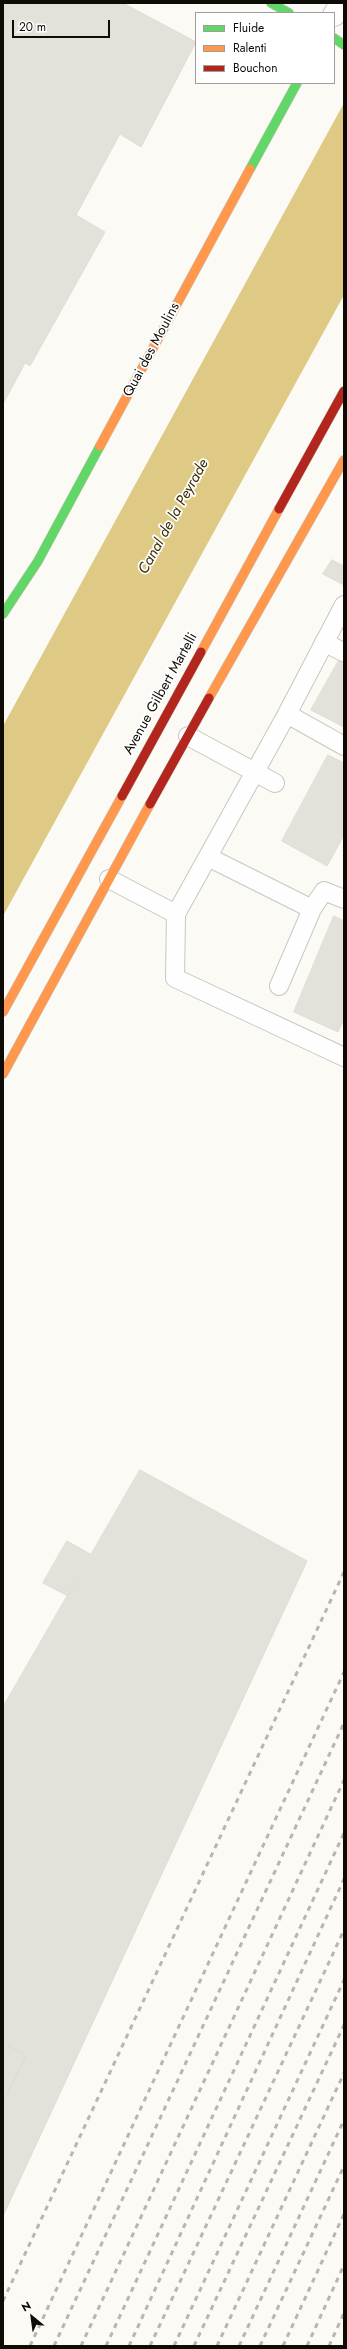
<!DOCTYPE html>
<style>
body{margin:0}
#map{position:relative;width:347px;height:2349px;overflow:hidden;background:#fbfaf5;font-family:Jost,sans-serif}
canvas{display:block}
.frame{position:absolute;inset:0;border:4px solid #0e0c05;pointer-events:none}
.legend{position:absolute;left:195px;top:12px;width:140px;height:72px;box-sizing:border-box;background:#fff;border:1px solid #9f9e9b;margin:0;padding:5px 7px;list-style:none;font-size:12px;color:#0e0c05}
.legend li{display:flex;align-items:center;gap:8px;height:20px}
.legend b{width:20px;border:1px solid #9f9e9b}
.north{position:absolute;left:12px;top:2297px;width:40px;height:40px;-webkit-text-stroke:3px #fff;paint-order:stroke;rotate:331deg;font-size:11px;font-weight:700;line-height:16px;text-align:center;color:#0e0c05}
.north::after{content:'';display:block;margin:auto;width:14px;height:18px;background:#0e0c05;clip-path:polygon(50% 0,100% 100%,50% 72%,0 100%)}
.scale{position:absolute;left:12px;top:20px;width:98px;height:18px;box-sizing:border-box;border:2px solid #0e0c05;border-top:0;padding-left:5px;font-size:12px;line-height:14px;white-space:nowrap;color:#0e0c05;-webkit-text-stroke:3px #fff;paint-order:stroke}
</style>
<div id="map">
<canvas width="347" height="2349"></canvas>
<div class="frame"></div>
<ul class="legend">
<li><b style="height:5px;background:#63d668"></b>Fluide</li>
<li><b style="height:5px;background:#ff974d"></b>Ralenti</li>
<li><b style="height:5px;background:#b3261e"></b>Bouchon</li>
</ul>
<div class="north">N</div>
<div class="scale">20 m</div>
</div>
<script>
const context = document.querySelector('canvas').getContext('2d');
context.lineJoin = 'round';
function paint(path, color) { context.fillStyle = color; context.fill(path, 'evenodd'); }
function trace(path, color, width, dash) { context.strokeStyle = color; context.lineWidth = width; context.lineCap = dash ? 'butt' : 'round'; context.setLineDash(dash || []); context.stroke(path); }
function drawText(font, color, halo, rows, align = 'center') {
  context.font = font + ' Jost,sans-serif'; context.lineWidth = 3.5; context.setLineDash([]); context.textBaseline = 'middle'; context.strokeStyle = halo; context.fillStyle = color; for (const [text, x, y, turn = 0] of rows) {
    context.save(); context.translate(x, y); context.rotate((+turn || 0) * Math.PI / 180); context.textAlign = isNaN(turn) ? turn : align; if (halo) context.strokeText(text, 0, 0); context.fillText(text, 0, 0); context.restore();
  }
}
paint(new Path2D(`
 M344 103V295L3 916V726Z`), '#deca84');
const building = new Path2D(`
 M3 3H123L196 42 141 147 120 134 76 215 105 232 30 366 25 363 3 404Z
 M332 560 344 566V585L323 574Z
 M344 651V727L311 710Z
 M328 755 344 763V835L327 866 282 841Z
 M334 916 344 921V1019L338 1032 294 1012Z
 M140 1470 307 1561 3 2216V2103L26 2056 3 2043V1707Z
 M67 1541 92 1555 68 1596 43 1583Z
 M3 2043 26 2056 3 2103Z`);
paint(building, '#e3e1da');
trace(building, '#dedcd6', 1);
const lane = new Path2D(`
 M324 642 343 652
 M287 714 344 746
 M188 736 275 783
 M208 857 312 909
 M109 879 176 914 175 978 344 1057
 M176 914 287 714 344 605
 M279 986 312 909 324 891 344 899`);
const street = new Path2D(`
 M334 15 341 3`);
const fast = new Path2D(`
 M271 3 289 13
 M334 38 344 45
 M250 169 297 83
 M3 614 38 561 100 446`);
const slow = new Path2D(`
 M100 446 250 169
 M201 652 279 509
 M209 698 344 460
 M3 1012 122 796
 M3 1074 150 804`);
const jam = new Path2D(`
 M279 509 344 391
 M122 796 201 652
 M150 804 209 698`);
trace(lane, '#c8c7c1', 20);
trace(street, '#c8c7c1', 24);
trace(fast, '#c8c7c1', 10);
trace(slow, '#c8c7c1', 10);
trace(jam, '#c8c7c1', 10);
trace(lane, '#fefefe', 18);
trace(street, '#fefefe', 22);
trace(fast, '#63d668', 9);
trace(slow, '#ff974d', 9);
trace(jam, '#b3261e', 9);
trace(new Path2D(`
 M3 2301 344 1572
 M30 2346 344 1672
 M54 2346 344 1723
 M81 2346 344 1780
 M106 2346 344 1833
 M129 2346 344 1879
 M150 2346 344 1930
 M174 2346 344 1980
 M194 2346 344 2025
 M217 2346 344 2073
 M239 2346 344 2120
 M260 2346 344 2166
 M283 2346 344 2214
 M307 2346 344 2265
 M329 2346 344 2313`), '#b6b6b4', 3, [5, 5]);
drawText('14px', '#0e0c05', '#fff', [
 ["Quai des Moulins",152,350,-62],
 ["Avenue Gilbert Martelli",161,694,-61]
]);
drawText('italic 15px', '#3a2f03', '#fff', [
 ["Canal de la Peyrade",174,517,-61]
]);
</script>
